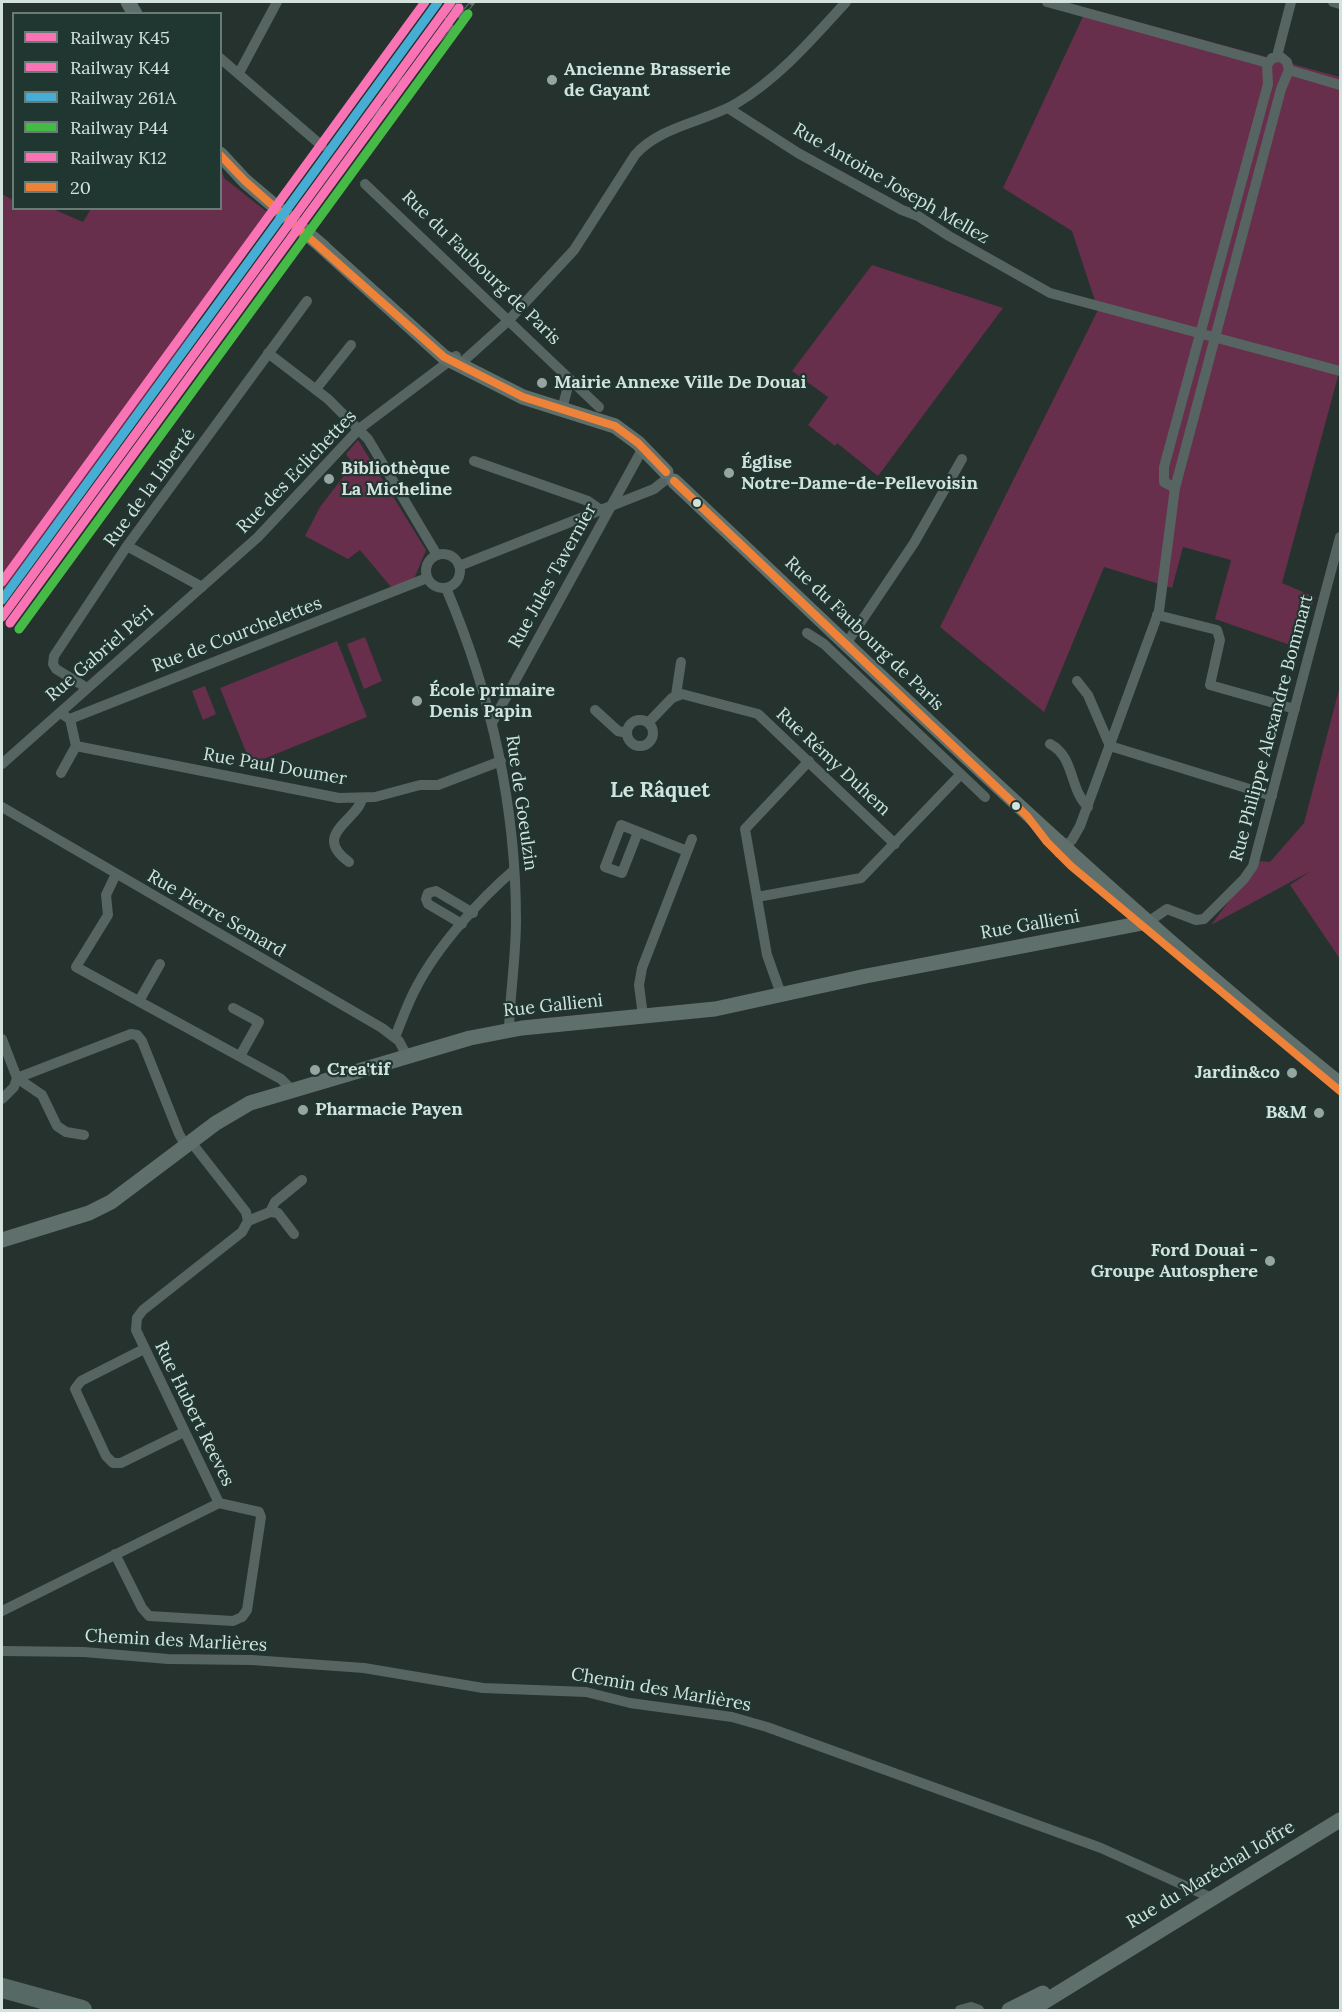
<!DOCTYPE html>
<meta charset="utf-8">
<style>
body{margin:0}
#map{position:relative;width:1342px;height:2012px;overflow:hidden;background:#25322e;font-family:Lora,serif}
canvas{display:block}
.frame{position:absolute;inset:0;border:3px solid #d4e2dd;pointer-events:none}
.legend{position:absolute;left:12px;top:12px;width:210px;height:198px;box-sizing:border-box;background:#203731;border:2px solid #687b76;margin:0;padding:8px 10px;list-style:none;font-size:18px;color:#d4e2dd}
.legend li{display:flex;align-items:center;gap:12px;height:30px}
.legend b{width:30px;border:2px solid #687b76}
</style>
<div id="map">
<canvas width="1342" height="2012"></canvas>
<div class="frame"></div>
<ul class="legend">
<li><b style="height:8px;background:#f973b5"></b>Railway K45</li>
<li><b style="height:8px;background:#f973b5"></b>Railway K44</li>
<li><b style="height:8px;background:#46aed5"></b>Railway 261A</li>
<li><b style="height:8px;background:#46ba46"></b>Railway P44</li>
<li><b style="height:8px;background:#f973b5"></b>Railway K12</li>
<li><b style="height:8px;background:#ef8239"></b>20</li>
</ul>
</div>
<script>
const context = document.querySelector('canvas').getContext('2d');
context.lineJoin = 'round';
function paint(path, color) { context.fillStyle = color; context.fill(path, 'evenodd'); }
function trace(path, color, width, dash) { context.strokeStyle = color; context.lineWidth = width; context.lineCap = dash ? 'butt' : 'round'; context.setLineDash(dash || []); context.stroke(path); }
function drawText(font, color, halo, rows, align = 'center') {
  context.font = font + ' Lora,serif'; context.lineWidth = 4.5; context.setLineDash([]); context.textBaseline = 'middle'; context.strokeStyle = halo; context.fillStyle = color; for (const [text, x, y, turn = 0] of rows) {
    context.save(); context.translate(x, y); context.rotate((+turn || 0) * Math.PI / 180); context.textAlign = isNaN(turn) ? turn : align; if (halo) context.strokeText(text, 0, 0); context.fillText(text, 0, 0); context.restore();
  }
}
paint(new Path2D(`
 M1087 8 1340 77V369L1282 583 1315 597 1296 647 1215 619 1231 560 1183 547 1172 588 1104 567 1044 712 940 627 1098 310 1072 231 1003 188Z
 M221 169 224 178 272 216 188 329 196 334 2 600V194L13 200 14 208 53 209 83 222 91 209 220 208Z
 M872 265 1003 308 878 476 842 447 837 443 835 446 808 425 828 397 792 371Z
 M358 440 426 550 414 579 391 587 360 550 348 559 305 536 320 507 353 464 346 454Z
 M365 637 382 681 364 689 347 644Z
 M337 641 367 717 251 764 220 688Z
 M205 686 216 714 203 720 192 691Z
 M1340 686V959L1290 885 1311 871 1211 925 1259 861 1270 862 1304 823Z`), '#672f4b');
trace(new Path2D(`
 M1047 2 1268 63
 M1333 2 1340 4
 M1277 56 1291 2
 M220 58 322 146
 M1289 70 1340 85
 M239 73 277 2
 M728 108 798 153 902 210 918 216 949 236 1050 293 1340 371
 M365 184 599 407
 M268 353 328 399 368 439 437 555
 M459 365 508 321 574 250 635 155C660 126 705 122 737 103 780 77 813 38 846 2
 M316 389 351 345
 M562 409 570 379
 M474 461 588 501 601 510
 M127 546 202 587
 M426 571a17 17 0 1 1 34 0a17 17 0 1 1-34 0Z
 M459 566 654 489 664 481
 M446 588C491 694 516 805 516 920 516 957 510 993 509 1030
 M1157 615 1217 630 1220 640 1210 685 1295 709
 M807 633 824 644 985 797
 M846 644 914 543 962 459
 M1077 681 1088 695 1110 746 1272 796
 M87 688 56 669 53 664 54 656 127 546 307 301
 M676 695 681 662
 M595 710 618 731 627 733
 M65 716 70 719 427 578
 M70 719 76 746 339 798 375 797 420 785H438L501 761
 M627 733a13 13 0 1 1 26 0a13 13 0 1 1-26 0Z
 M493 721 643 448
 M648 723 672 698 682 694 758 714 895 844
 M1050 744C1075 757 1069 789 1088 807
 M2 764 258 537 359 429 456 356
 M61 773 76 746
 M2 807 382 1028 399 1041 407 1056
 M638 832 622 873 605 867 621 825 687 851
 M1059 853 1072 840 1080 826 1159 611 1175 488 1281 89 1289 70 1287 62 1281 57 1272 58 1267 65 1268 84 1164 467V482L1175 488
 M349 862C310 834 359 820 362 798
 M116 874 106 895 108 915 76 967 281 1079 291 1089
 M757 897 861 878 961 774
 M1148 922 1167 909 1196 920 1204 919 1244 879 1253 866 1340 537
 M462 924 428 904 426 899 428 893 436 891 473 913
 M781 994 767 955 745 829 809 761
 M139 1001 160 964
 M233 1008 259 1022 240 1056
 M643 1016 639 985 642 968 692 839
 M395 1037C402 1020 408 1002 417 986 438 946 480 899 514 870
 M2 1039 17 1078 42 1095 57 1126 66 1132 84 1135
 M17 1078 131 1034 137 1035 142 1041 179 1134 186 1146
 M2 1099 14 1087 17 1078
 M270 1212 278 1213 294 1234
 M248 1221 270 1212 275 1202 302 1180
 M144 1349 81 1381 75 1389 106 1456 113 1463H121L184 1432
 M115 1554 142 1608 149 1616 233 1621 242 1617 247 1610 261 1517 259 1512 219 1503
 M2 1611 219 1503 136 1330 137 1318 143 1310 242 1232 248 1221 246 1212 191 1142
 M2 1651 84 1652 168 1659 252 1660 364 1668 483 1688 586 1692 630 1703 732 1717 767 1727 1101 1848 1212 1898
 M960 2010 971 2007 979 2010`), '#566561', 10);
trace(new Path2D(`
 M128 2 135 14
 M220 154 245 181 324 248
 M317 242 444 357 523 397 615 426 638 443 666 472
 M674 481C892 686 1106 897 1340 1084
 M2 1240 89 1213 111 1202 216 1123 250 1103 470 1038 522 1028 715 1009 866 976 1148 922
 M1009 2010 1043 1993
 M1031 2010 1340 1820`), '#5f6f6b', 15);
trace(new Path2D(`
 M2 1988 82 2010`), '#576965', 20);
const rail = new Path2D(`
 M447 18 460 2
 M335 161 361 127 473 2`);
trace(rail, '#616d6a', 5);
trace(rail, '#203731', 3, [9]);
trace(new Path2D(`
 M220 155 245 181 444 357 523 397 615 426 638 443 666 472
 M674 481 1027 816 1047 842 1071 866 1340 1091`), '#ef8239', 8);
trace(new Path2D(`
 M2 617 451 2`), '#f973b5', 9);
trace(new Path2D(`
 M10 623 459 8`), '#f973b5', 9);
trace(new Path2D(`
 M2 600 438 2`), '#46aed5', 9);
trace(new Path2D(`
 M19 629 468 14`), '#46ba46', 9);
trace(new Path2D(`
 M2 582 425 2`), '#f973b5', 9);
for (const [x, y, r, color] of [
 [552,80,6,"#97a4a0"],
 [542,383,6,"#97a4a0"],
 [729,473,6,"#97a4a0"],
 [329,479,6,"#97a4a0"],
 [697,503,5,"#d4e2dd"],
 [417,701,6,"#97a4a0"],
 [1016,806,5,"#d4e2dd"],
 [315,1070,6,"#97a4a0"],
 [1292,1073,6,"#97a4a0"],
 [303,1110,6,"#97a4a0"],
 [1319,1113,6,"#97a4a0"],
 [1270,1261,6,"#97a4a0"]
]) { const dot = new Path2D(); dot.arc(x, y, r, 0, 2 * Math.PI); context.fillStyle = color; context.fill(dot); trace(dot, '#203731', 2); }
drawText('bold 18px', '#d4e2dd', '#203731', [
 ["Ancienne Brasserie",564,70],
 ["de Gayant",564,91],
 ["Mairie Annexe Ville De Douai",554,383],
 ["Église",741,463],
 ["Notre-Dame-de-Pellevoisin",741,484],
 ["Bibliothèque",341,469],
 ["La Micheline",341,490],
 ["École primaire",429,691],
 ["Denis Papin",429,712],
 ["Crea'tif",327,1070],
 ["Jardin&co",1280,1073,"right"],
 ["Pharmacie Payen",315,1110],
 ["B&M",1307,1113,"right"],
 ["Ford Douai -",1258,1251,"right"],
 ["Groupe Autosphere",1258,1272,"right"]
], 'left');
drawText('18px', '#d4e2dd', '#203731', [
 ["Rue Antoine Joseph Mellez",891,184,30],
 ["Rue du Faubourg de Paris",481,268,44],
 ["Rue des Eclichettes",297,472,-46],
 ["Rue de la Liberté",150,488,-54],
 ["Rue Jules Tavernier",553,576,-61],
 ["Rue du Faubourg de Paris",864,634,44],
 ["Rue de Courchelettes",237,635,-21],
 ["Rue Gabriel Péri",100,654,-41],
 ["Rue Philippe Alexandre Bommart",1272,728,-75],
 ["Rue Rémy Duhem",833,762,43],
 ["Rue Paul Doumer",275,767,10],
 ["Rue de Goeulzin",521,803,82],
 ["Rue Pierre Semard",216,914,30],
 ["Rue Gallieni",1030,925,-10],
 ["Rue Gallieni",553,1006,-6],
 ["Rue Hubert Reeves",194,1414,64],
 ["Chemin des Marlières",176,1641,3],
 ["Chemin des Marlières",661,1690,10],
 ["Rue du Maréchal Joffre",1211,1875,-31]
]);
drawText('bold 21px', '#d4e2dd', '#203731', [
 ["Le Râquet",660,791]
]);
</script>
